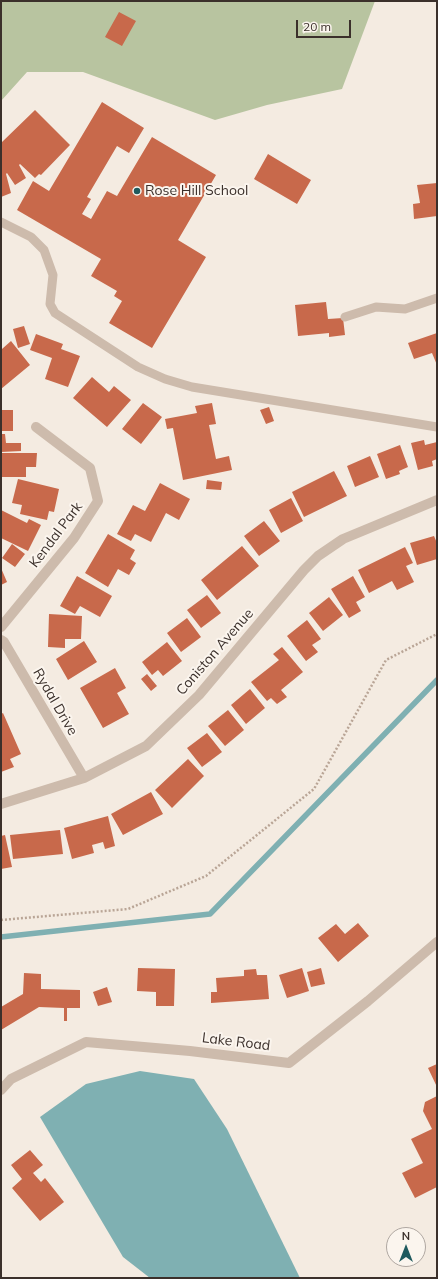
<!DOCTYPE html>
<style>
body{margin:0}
#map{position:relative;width:438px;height:1279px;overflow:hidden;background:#f4ebe1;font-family:Mulish,sans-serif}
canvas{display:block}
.frame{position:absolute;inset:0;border:2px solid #3b302b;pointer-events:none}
.north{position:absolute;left:386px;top:1227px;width:40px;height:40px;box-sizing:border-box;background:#fbf5ee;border:1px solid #aea6a0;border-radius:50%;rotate:0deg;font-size:11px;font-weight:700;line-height:16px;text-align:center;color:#3b302b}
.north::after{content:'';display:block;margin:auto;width:14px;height:18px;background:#1f5a5e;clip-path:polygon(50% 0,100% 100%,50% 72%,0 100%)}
.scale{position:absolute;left:296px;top:20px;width:55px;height:18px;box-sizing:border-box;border:2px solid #3b302b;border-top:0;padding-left:5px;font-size:12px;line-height:14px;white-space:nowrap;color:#3b302b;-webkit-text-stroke:3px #fbf5ee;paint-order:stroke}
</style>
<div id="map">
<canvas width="438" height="1279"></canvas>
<div class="frame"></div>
<div class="north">N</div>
<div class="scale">20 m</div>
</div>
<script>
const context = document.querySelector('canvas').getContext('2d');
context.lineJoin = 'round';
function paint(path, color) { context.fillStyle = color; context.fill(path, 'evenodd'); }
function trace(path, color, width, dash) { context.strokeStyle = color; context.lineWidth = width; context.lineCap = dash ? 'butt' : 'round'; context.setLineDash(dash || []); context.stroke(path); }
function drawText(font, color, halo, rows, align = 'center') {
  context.font = font + ' Mulish,sans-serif'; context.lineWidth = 4; context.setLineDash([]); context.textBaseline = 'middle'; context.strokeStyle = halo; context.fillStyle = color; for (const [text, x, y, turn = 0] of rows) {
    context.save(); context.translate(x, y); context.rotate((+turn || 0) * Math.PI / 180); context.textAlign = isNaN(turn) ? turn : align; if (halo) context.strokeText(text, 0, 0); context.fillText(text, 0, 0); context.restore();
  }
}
paint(new Path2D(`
 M1 1H375L342 89 267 105 215 120 83 72H27L1 101Z`), '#b8c4a0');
paint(new Path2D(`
 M140 1071 194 1079 227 1129 300 1278H150L123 1257 40 1117 86 1084Z`), '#7fb0b2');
trace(new Path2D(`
 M1 937 210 914 437 680`), '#7fb0b2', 5.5);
paint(new Path2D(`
 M119 12 136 21 122 46 105 37Z
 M102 102 144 128 129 153 117 146 87 197 91 199 82 214 91 219 107 191 117 196 152 137 216 175 178 240 206 257 152 348 109 323 122 301 114 296 117 291 91 276 101 259 17 210 33 181 49 191Z
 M35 110 70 145 41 175 39 174 35 178 20 164 19 165 26 178 15 185 7 173 6 174 11 193 1 197V143Z
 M268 154 311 180 297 204 254 179Z
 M437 183V216L414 219 413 204 420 203 417 185Z
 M326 302 328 319 343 318 345 335 329 337V333L298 336 295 305Z
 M24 326 30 344 18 348 13 329Z
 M437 333V365L432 353 414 359 408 343Z
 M36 334 63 344 61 349 80 356 68 387 45 379 52 358 30 350Z
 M11 341 30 365 1 389V347L2 349Z
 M92 377 109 392 114 386 131 400 107 427 73 398Z
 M143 403 162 417 141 444 122 429Z
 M212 403 216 424 209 425 216 459 229 456 232 470 183 480 173 428 167 429 165 419 197 413 195 406Z
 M269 407 274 421 266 424 260 410Z
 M1 410H13V431H1Z
 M1 434H5L6 443H21V451L1 452Z
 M424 440 425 445 437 442V459L432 461 433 466 418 470 411 443Z
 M400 445 408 467 399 471 400 474 386 479 377 454Z
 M1 453H37L36 467H26V477H1Z
 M370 456 379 477 355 487 347 466Z
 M334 471 347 496 304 517 292 492Z
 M18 479 59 489 54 512 49 511 47 520 20 514 22 505 12 503Z
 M207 480 222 482 221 490 206 489Z
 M160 483 190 499 179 520 166 513 151 542 135 534 131 541 117 534 133 505 145 511Z
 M291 498 303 521 281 533 269 510Z
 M1 510 27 523 29 519 41 525 28 551 1 538Z
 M264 521 280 541 259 556 244 536Z
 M108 534 135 550 130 559 136 563 129 575 118 569 108 587 85 573Z
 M434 536 437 543V559L417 565 410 543Z
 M12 544 25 554 15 567 2 558Z
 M242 546 259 566 217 600 201 580Z
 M405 547 413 563 406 566 414 582 397 590 392 581 369 593 358 570Z
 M1 568 7 582 1 585Z
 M77 576 112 596 100 617 80 606 75 614 60 606Z
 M353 576 365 597 356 602 361 611 349 618 331 589Z
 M207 595 221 613 201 628 187 610Z
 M329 597 343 615 323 631 309 613Z
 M49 614 82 616 81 639H65V648L48 647Z
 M187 618 201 637 181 652 167 633Z
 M307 620 321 639 312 645 318 652 306 661 287 636Z
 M84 641 97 662 68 680 56 659Z
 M167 642 182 661 163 676 158 670 152 675 142 662Z
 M282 647 303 672 281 690 287 697 277 704 271 698 267 701 251 682 279 660 273 654Z
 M115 668 126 688 117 693 129 714 103 728 80 688Z
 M147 674 157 686 151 691 141 679Z
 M250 689 265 708 246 724 231 705Z
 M228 710 244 730 225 746 208 726Z
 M3 713 21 754 10 759 14 767 1 772V714Z
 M207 733 222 752 202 767 187 748Z
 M188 759 204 776 172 808 155 790Z
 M151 792 163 814 123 835 111 814Z
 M108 816 115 846 105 849 103 842 92 845 94 853 72 859 64 828Z
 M60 830 63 854 13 859 10 835Z
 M5 835 12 867 1 869V836Z
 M358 923 369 936 338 962 318 938 336 924 345 934Z
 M138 968 175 969 174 1006H156V992L137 991Z
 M302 968 309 991 287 998 279 975Z
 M321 968 325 984 311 987 307 972Z
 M256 969 257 975H267L269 999 211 1003V992H217L216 978 244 976V970Z
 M24 973 41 974V989L80 990V1008H67V1021H64V1008L39 1007 1 1030V1007L23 994Z
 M107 987 112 1002 98 1006 93 992Z
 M437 1064V1087L428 1068Z
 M437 1096V1187L415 1198 402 1173 423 1163 411 1139 432 1129 423 1111 425 1102Z
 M30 1150 43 1165 33 1173 41 1182 45 1178 64 1202 40 1221 12 1188 22 1179 11 1165Z`), '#c8694b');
trace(new Path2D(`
 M1 920 128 909 206 876 314 789 386 660 437 634`), '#b9a596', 2.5, [2, 2]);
trace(new Path2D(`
 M1 222 31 237 44 250 53 275 50 304 55 313 138 367 165 379 192 387 437 427
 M345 317 376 307 405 309 437 298`), '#cdbbac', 9);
trace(new Path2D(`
 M1 627 74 538 98 501 90 468 36 427
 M1 640 4 642 84 778
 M1 804 84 778 146 746 199 695 304 570 318 556 343 539 437 500
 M1 1090 11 1079 86 1042 190 1051 289 1063 368 1001 437 942`), '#cdbbac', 10);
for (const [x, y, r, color] of [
 [137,191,4,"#1f5a5e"]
]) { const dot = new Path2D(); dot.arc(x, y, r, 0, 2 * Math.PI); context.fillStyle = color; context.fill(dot); trace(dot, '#fbf5ee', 1.5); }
drawText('14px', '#3b302b', '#fbf5ee', [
 ["Rose Hill School",145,191]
], 'left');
drawText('14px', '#3b302b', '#fbf5ee', [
 ["Kendal Park",56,535,-53],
 ["Coniston Avenue",215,652,-49],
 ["Rydal Drive",55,702,60],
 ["Lake Road",236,1042,7]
]);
</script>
